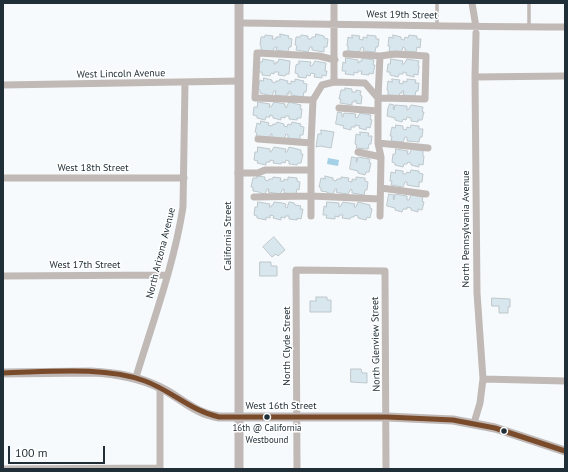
<!DOCTYPE html>
<style>
body{margin:0}
#map{position:relative;width:568px;height:472px;overflow:hidden;background:#f6fafc;font-family:"PT Sans",sans-serif}
canvas{display:block}
.frame{position:absolute;inset:0;border:4px solid #202f37;pointer-events:none}
.scale{position:absolute;left:8px;top:446px;width:97px;height:18px;box-sizing:border-box;border:2px solid #202f37;border-top:0;padding-left:5px;font-size:12px;line-height:14px;white-space:nowrap;color:#202f37;-webkit-text-stroke:3px #fff;paint-order:stroke}
</style>
<div id="map">
<canvas width="568" height="472"></canvas>
<div class="frame"></div>
<div class="scale">100 m</div>
</div>
<script>
const context = document.querySelector('canvas').getContext('2d');
context.lineJoin = 'round';
function paint(path, color) { context.fillStyle = color; context.fill(path, 'evenodd'); }
function trace(path, color, width, dash) { context.strokeStyle = color; context.lineWidth = width; context.lineCap = dash ? 'butt' : 'round'; context.setLineDash(dash || []); context.stroke(path); }
function drawText(font, color, halo, rows, align = 'center') {
  context.font = font + ' "PT Sans",sans-serif'; context.lineWidth = 3; context.setLineDash([]); context.textBaseline = 'middle'; context.strokeStyle = halo; context.fillStyle = color; for (const [text, x, y, turn = 0] of rows) {
    context.save(); context.translate(x, y); context.rotate((+turn || 0) * Math.PI / 180); context.textAlign = isNaN(turn) ? turn : align; if (halo) context.strokeText(text, 0, 0); context.fillText(text, 0, 0); context.restore();
  }
}
paint(new Path2D(`
 M328 158 339 160 338 166 327 164Z`), '#a4d1e6');
const building = new Path2D(`
 M280 34 289 36 288 38 292 39 291 47H289L288 52 276 50 277 47H275L272 52 261 50V46L260 45 261 37H265V35L273 36 272 39H276V37H280Z
 M316 34 324 36V38L328 39 327 47H324V52L312 50V47H310L308 52 296 50 297 46 295 45 296 37H300L301 35 308 36V39H311L312 37H315Z
 M352 35 360 36 359 39 363 40V37L367 38V35L376 36V39H379L378 47H376L375 52 363 51 364 48 362 47 359 52 348 51V46H347L348 37 352 38Z
 M393 35 401 37V39L404 40 405 37 408 38 409 35 417 36V39H421L420 48 417 47 416 52 405 51V48L403 47 401 53 389 51 390 46H388L389 37 393 38Z
 M346 58 358 60V63H359L360 61H362V58L374 60 373 65H375L373 74 369 73V75L361 74 362 71H358V73L354 72V75L345 74 346 71H342L343 62 345 63Z
 M263 59 274 61V64H276V62H278L279 59 290 61 289 74H286L285 76 278 75 279 72H274V74L271 73 270 76 262 75V72H258L259 64 260 62H262Z
 M391 59 403 61 402 64H404L407 59 419 61 418 66H419L418 75 414 74V77L406 75 407 73 403 72V74H399L398 77 390 75V72H387L388 64H390Z
 M299 61 311 62 310 66H312L315 61 326 63 325 71H327L326 76 322 75V78L314 77 315 74 311 73 310 76 307 75 306 78 298 77V74L295 73 296 65 297 64H299Z
 M264 78 272 80V82L275 83 276 81H279L280 79 288 81 287 83 291 84V81L295 82V79L304 81 303 83 307 84 306 92H304L303 97 291 95V92L289 91V94L287 93V97L275 95 276 91H274L272 96 260 93V90L258 89 260 80 263 81Z
 M392 79 400 80 399 83 403 84V81L407 82V79L416 80 415 83H419L418 91H416L415 96 403 95 404 91H402V93H400L399 96 388 95V90H387L388 81 392 82Z
 M345 88 352 89V92H356V90L361 91 360 95 362 96 361 104 356 103V100H355L354 102H352V105L340 103 341 99H339L341 90H345Z
 M258 102 270 104 269 107H271L274 102 285 104V107L286 108 289 102 301 105 300 109H302L301 118H297V120L289 119V116H285V118L281 117V120L273 118V116L270 115V117H266L265 120 257 118V116L253 115 254 107H257Z
 M390 104 394 105 393 109 394 110 395 105 407 106V110H408L411 105 423 107 422 112H424L422 120H418V122L411 121V118L407 117 406 120 403 119 402 122 395 120V118L387 116 388 108Z
 M338 112 342 113V117H343L344 113 356 114 355 117 357 118 360 113 371 115 370 119 372 120 370 128 367 127 366 130 359 128 360 126 355 125V127H351V130L343 128 344 126 336 124Z
 M261 121 269 123 268 125 272 126 273 124H276L277 122 284 124V126L287 127 288 124 291 125 292 122 301 124 300 126 304 127 303 135H300V140L288 138V135L286 134 284 140 272 138V134H271L268 139 256 136 257 133 255 132 257 123 260 124Z
 M396 125 403 126V129L406 130 407 127 410 128 411 125 419 126V129H423L422 137H420L419 142 407 141V137H405L403 142 391 141 392 136H390L392 127 395 128Z
 M321 130 334 132 331 148 320 146 316 147 318 134H321Z
 M360 132 369 133 368 136H372L371 144H369L368 149 356 148 357 145 355 144 356 134 360 135Z
 M258 147 270 149V152H271L274 147 286 149 285 152H287L289 147 301 150V154H303L301 163H298L297 165 289 164V161L286 160 285 163 282 162 281 164 273 163 274 161 270 160V162H266V165L257 163 258 161 254 160 255 152H257Z
 M396 149 408 151 407 154H409L412 149 423 151V156H424L423 165 419 164V167L411 165V163L408 162 407 164H404L403 167 395 165V163L392 162 393 154H395Z
 M352 157 357 158 356 162H357L358 157 370 159 369 163H371L369 172H366L365 175 358 173V171L350 169Z
 M396 170 403 171V174H406L407 172 410 173 411 170 419 171V173L423 174 422 182H419V187L407 185V182H405L403 187 391 185 392 181H390L391 172 395 173Z
 M257 176 265 177V180L268 181 269 179H273V177L281 178 280 181H284V179L288 180V177L297 178V181L300 182 299 190 297 189 296 194 284 193V189H283L280 194 268 192 269 189H267L265 194 260 193 259 192 253 191V187H251L253 178H257Z
 M325 176 333 178V180L336 181 337 179H341V177L349 178 348 181 352 182V179L356 180V177L365 178V181L368 182 367 190H365L364 195 352 193V190L351 189 348 194 340 193 336 192 337 189H335L333 194 328 193 327 192 321 191V188L319 187 321 178 325 179Z
 M389 194 394 195 393 199 394 200 395 194 407 196V200H409L411 195 423 197 422 201 424 202 422 210 418 209V212L411 210V208L407 207V209H403L402 212 395 210V208L387 206Z
 M258 202 270 204 269 207H271L272 205H273L274 202 282 203 286 204 285 207 287 208 289 202 294 203 295 205 301 206 300 209H303L301 219 297 218V220L289 219V216H285V218L281 217V220L273 218 274 216 270 215V218L266 217V220L257 218V216L254 215 255 207H257Z
 M327 202 339 203V207H340L343 202 355 204 354 207H356L358 202 370 205V208L372 209 370 218 367 217 366 220 358 218V216L355 215 354 217H351L350 219 342 218 343 215H339V217L335 216V219L326 218 327 215H323L324 206 326 207Z
 M274 237 285 250 278 256 276 254 272 257 263 247Z
 M260 262H271V266H277V276H260Z
 M316 297H327V300H331V312H310V301H316Z
 M492 298 510 299V307H508V313H499V306H492Z
 M351 369H361L362 373H367V383L351 382Z`);
paint(building, '#d8e6ed');
trace(building, '#bec7cc', 1);
trace(new Path2D(`
 M437 3V26
 M529 27V3`), '#c0b9b6', 3.5);
trace(new Path2D(`
 M334 3V82
 M472 3 476 27
 M239 23C347 24 456 27 565 27
 M346 54 380 56 395 54 426 56 425 99 378 98 380 56
 M475 77 565 76
 M3 85 239 81
 M313 100 255 98 257 53 319 56 335 60
 M339 108 378 111
 M258 139 311 143
 M378 143 428 148
 M358 152 381 157
 M238 173H258L265 170H311
 M3 178H184
 M381 188 426 194
 M254 197 311 196 380 199
 M311 216V143L313 100 322 85 334 82 365 83 378 98V143L381 157 380 216
 M3 276 167 275
 M136 377C153 321 174 265 183 207L185 83
 M483 379 565 381
 M160 388V469
 M474 423 480 403 483 379 477 293 475 77 476 33
 M3 469 160 468
 M297 469 296 270 385 271 386 469`), '#c0b9b6', 7);
trace(new Path2D(`
 M3 373 91 372C116 373 139 377 161 388 176 395 188 407 204 413 209 415 214 416 219 417H387L453 420 495 428 565 451
 M239 469V3`), '#bfb8b6', 9);
trace(new Path2D(`
 M3 373C48 372 103 366 145 381 172 391 191 411 219 417H387L453 420 495 428 565 451`), '#7a4b2a', 5);
for (const [x, y, r, color] of [
 [267,417,3.5,"#202f37"],
 [504,431,3.5,"#202f37"]
]) { const dot = new Path2D(); dot.arc(x, y, r, 0, 2 * Math.PI); context.fillStyle = color; context.fill(dot); trace(dot, '#fff', 1.5); }
drawText('9px', '#202f37', '#fff', [
 ["16th @ California",267,428],
 ["Westbound",267,440]
]);
drawText('10px', '#202f37', '#fff', [
 ["West 19th Street",402,15,1],
 ["West Lincoln Avenue",121,74,-1],
 ["West 18th Street",93,168],
 ["North Pennsylvania Avenue",466,229,-90],
 ["California Street",228,236,-90],
 ["North Arizona Avenue",161,253,-76],
 ["West 17th Street",85,265],
 ["North Glenview Street",376,344,-91],
 ["North Clyde Street",287,346,-90],
 ["West 16th Street",281,406]
]);
</script>
